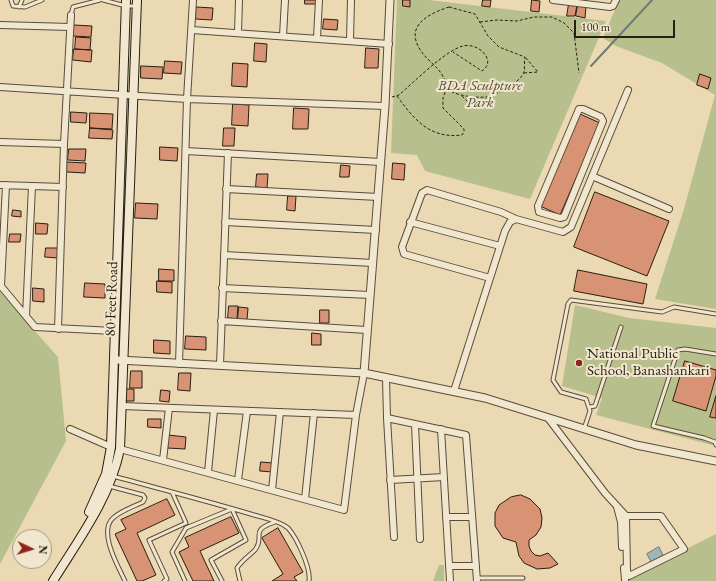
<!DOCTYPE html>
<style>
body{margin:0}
#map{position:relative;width:716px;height:581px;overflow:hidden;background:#ead9b3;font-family:"EB Garamond",serif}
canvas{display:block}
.north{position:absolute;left:12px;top:529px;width:40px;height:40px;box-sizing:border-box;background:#f1e6ce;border:1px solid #a19683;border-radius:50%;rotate:94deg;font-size:11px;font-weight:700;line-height:16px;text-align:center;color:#291e12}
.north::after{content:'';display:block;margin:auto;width:14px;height:18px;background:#8f2418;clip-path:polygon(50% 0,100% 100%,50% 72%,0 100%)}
.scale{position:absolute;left:574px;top:20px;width:101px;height:18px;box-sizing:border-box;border:2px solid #291e12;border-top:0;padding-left:5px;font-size:12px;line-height:14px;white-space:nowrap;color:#291e12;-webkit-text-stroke:3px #f1e6ce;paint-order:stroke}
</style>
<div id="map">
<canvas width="716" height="581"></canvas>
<div class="north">N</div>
<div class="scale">100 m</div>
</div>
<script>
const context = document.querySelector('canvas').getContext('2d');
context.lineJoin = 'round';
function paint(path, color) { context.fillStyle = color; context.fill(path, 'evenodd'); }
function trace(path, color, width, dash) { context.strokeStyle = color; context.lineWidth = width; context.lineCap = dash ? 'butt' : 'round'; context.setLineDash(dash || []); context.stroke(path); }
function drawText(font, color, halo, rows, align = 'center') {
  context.font = font + ' "EB Garamond",serif'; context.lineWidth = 4; context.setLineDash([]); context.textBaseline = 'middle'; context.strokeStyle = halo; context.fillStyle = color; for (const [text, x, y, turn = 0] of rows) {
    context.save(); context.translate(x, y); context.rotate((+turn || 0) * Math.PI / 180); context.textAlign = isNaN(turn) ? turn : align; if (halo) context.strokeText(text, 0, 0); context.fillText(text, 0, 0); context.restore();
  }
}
paint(new Path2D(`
 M397 0H429L606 21 530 199 425 171 417 155 391 153Z
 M619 0H716V309L655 299 684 209 715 95 662 63 616 46 603 38Z
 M0 292 58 357 66 441 0 564Z
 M575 305 629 318 716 328V446L596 415 602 398 562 386Z
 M716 534V581H623Z
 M439 565H444V581H433Z`), '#b7bf8c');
const water = new Path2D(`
 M659 547 663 555 651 562 647 554Z`);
paint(water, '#9db7b7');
trace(water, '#6f7a75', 1);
trace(new Path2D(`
 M591 66 652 0`), '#6f7a75', 2);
const building = new Path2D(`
 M305 0H316V4H305Z
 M403 0H410V7L403 6Z
 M483 0H491L490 7 482 6Z
 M532 0 540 1 539 12 531 11Z
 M569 4 577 5 575 16H567Z
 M578 5 586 6 585 18 576 16Z
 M196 7 213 8 212 20 196 19Z
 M324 19 338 20 337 30 323 29Z
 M74 25 92 26 91 37 73 36Z
 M76 37 91 38 90 50 75 49Z
 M255 43 267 44 266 62 254 61Z
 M366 48 379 49 378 68H365Z
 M74 49 92 50 91 62 73 60Z
 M165 61 182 62 181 74 164 73Z
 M233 63 248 64 247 87 232 86Z
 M141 66 163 67 162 79 141 78Z
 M700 74 711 78 708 89 697 85Z
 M233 104 249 105 248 126 232 125Z
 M294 108 309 109 308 129H293Z
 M71 112 87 113 86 123 71 122Z
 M90 113 113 114 112 129 90 128Z
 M580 114 600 123 560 215 540 206Z
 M90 128 113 130 112 139 89 138Z
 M224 128H235L234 146H223Z
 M160 147 178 148 177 161 160 160Z
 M69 149H86L85 161 68 160Z
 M67 162 86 163 85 173 67 172Z
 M393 163 405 164 404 180 392 179Z
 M341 165 350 166 349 177H340Z
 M257 174H268L267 188 256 187Z
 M595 192 669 221 647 276 574 247Z
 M288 196H296L295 211 287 210Z
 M136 203 158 204 157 219 135 218Z
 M13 210 21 211V217L12 216Z
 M36 223 48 224 47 234H36Z
 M10 234H21L20 242H9Z
 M46 248H58V258L45 257Z
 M159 269 174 270V281H159Z
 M578 270 647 284 643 304 574 291Z
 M157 281 172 282V293L157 292Z
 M85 283 105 284V298L84 297Z
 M33 288 44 289V302L33 301Z
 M229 306H238L237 319 228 318Z
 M239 307 248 308 247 320 238 319Z
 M320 310H329V323H320Z
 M312 333 321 334V345H312Z
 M186 336 206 337V350L185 349Z
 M154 340 170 341V354L154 353Z
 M685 361 716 370V376L706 411 673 401Z
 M131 371H142V388H130Z
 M179 373H191L190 391 178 390Z
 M127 389H134V401H126Z
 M161 390 170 391 169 402 160 401Z
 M716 396V418L710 417Z
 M148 419H161V428L148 427Z
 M168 435 186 437 185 449 167 448Z
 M261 462 273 463 272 472 260 471Z
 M521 495 530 499 540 509 542 518 541 527 536 535 529 540V546L531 551 535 555 540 556 548 553 558 564 550 568 537 569 524 563 519 556 516 542 503 538 495 526V513L499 505 511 497Z
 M167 499 175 515 137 533 156 575 142 581H137L115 534 126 529 121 520Z
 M231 517 239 533 200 551 214 581H193L179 552 189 547 185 538Z
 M278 528 303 572 294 577 297 581H272L283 574 262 538Z`);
paint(building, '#d89274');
trace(building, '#291e12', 1);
const service = new Path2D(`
 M11 0 13 6 25 7 42 0
 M103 0 126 6H137
 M19 7 22 0
 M71 15 73 7 100 0
 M716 354 685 349 678 350 653 426 704 438 715 442 716 445
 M590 407 595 406 621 327
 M584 429 590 411 586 399 561 392 553 380 568 304 571 300 662 312 674 307 716 314
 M113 476C160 489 207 501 254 515 264 518 280 521 288 528 297 538 311 568 309 581
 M109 486 143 495 145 498 143 502C133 507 122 510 113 518 98 532 118 566 125 581
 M477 578H523
 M164 581 167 579 149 540 186 523 172 492
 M185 581 172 552 186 528 232 509 246 540 211 560 222 581
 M240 581 237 568C242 560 249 556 255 550 266 536 248 531 275 522`);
const minor = new Path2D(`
 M553 0 610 7 613 6 616 0
 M0 25 70 27
 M192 30 389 44
 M238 33 239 0
 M283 36 285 0
 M317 38 319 0
 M350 40 351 0
 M0 87 187 99 385 106
 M579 109H583L601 117 603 121 564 217 560 218 539 212 538 206Z
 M0 142 64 144
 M186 151 381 162
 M592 176 669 209
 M0 185 63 187
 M226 189 378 197
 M225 222 376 230
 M410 222 500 246
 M224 255 373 263
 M490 278 404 254 402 247 422 193 427 190 501 212 516 219
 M0 285 35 327 114 331
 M1 286 6 185
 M222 288 370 295
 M26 316 32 186
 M221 321 367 330
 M58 329 64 144 71 15
 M179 364 187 99 193 0
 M220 365 228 153
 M386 378 387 418 394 537
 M454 391 505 231 510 222 516 219 563 232 571 227 628 90
 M122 406 356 415
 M387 418 466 435 477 581
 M548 418 605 493 626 516 627 571 629 576 684 549 661 516H626
 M415 424 420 539
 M70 429 111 447
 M441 429 450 581
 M120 449 344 510 356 415 364 373
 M163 460 169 408
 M208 472 214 410
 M238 480 247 411
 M390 480 444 477
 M272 490 280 412
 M305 499 314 413
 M617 507 621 522 622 547
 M446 517H472
 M449 566H476
 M624 568 625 580`);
const tertiary = new Path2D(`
 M118 360 364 373 485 398 636 445 716 461
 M364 373 385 106 390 0`);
const secondary = new Path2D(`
 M89 512 106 474 111 447 126 0
 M53 581C79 539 110 498 120 449L137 0`);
trace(service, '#594d3a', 5);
trace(minor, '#594d3a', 8);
trace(tertiary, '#594d3a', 9);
trace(secondary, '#291e12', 10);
trace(new Path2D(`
 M449 7 475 14 488 36 499 47 525 57C524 61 525 68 524 72 521 82 495 96 486 97 474 98 462 96 452 92 447 86 445 79 441 73 436 66 429 61 424 55 402 28 425 15 449 7Z
 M480 22 497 20 517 21 534 17H552L564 23 574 33 579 73
 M524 73 538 72 525 57
 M397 96C414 119 429 139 462 135L464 132V129L443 108V98L447 87
 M462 96 474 108 482 104 487 97
 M392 97 399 95C414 82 446 50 463 46 477 42 498 60 482 71L453 52`), '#291e12', 1, [3, 2]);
trace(service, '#f1e6ce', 3);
trace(minor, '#f1e6ce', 6);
trace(tertiary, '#f1e6ce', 7);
trace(secondary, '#f1e6ce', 8);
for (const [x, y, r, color] of [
 [579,363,4,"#8f2418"]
]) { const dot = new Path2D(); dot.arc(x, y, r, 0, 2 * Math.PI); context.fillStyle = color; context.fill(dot); trace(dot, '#f1e6ce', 1.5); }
drawText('italic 15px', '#544e37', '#f1e6ce', [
 ["BDA Sculpture",480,86],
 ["Park",480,103]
]);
drawText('15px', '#291e12', '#f1e6ce', [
 ["80 Feet Road",112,299,-88]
]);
drawText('15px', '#291e12', '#f1e6ce', [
 ["National Public",587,354],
 ["School, Banashankari",587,371]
], 'left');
</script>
